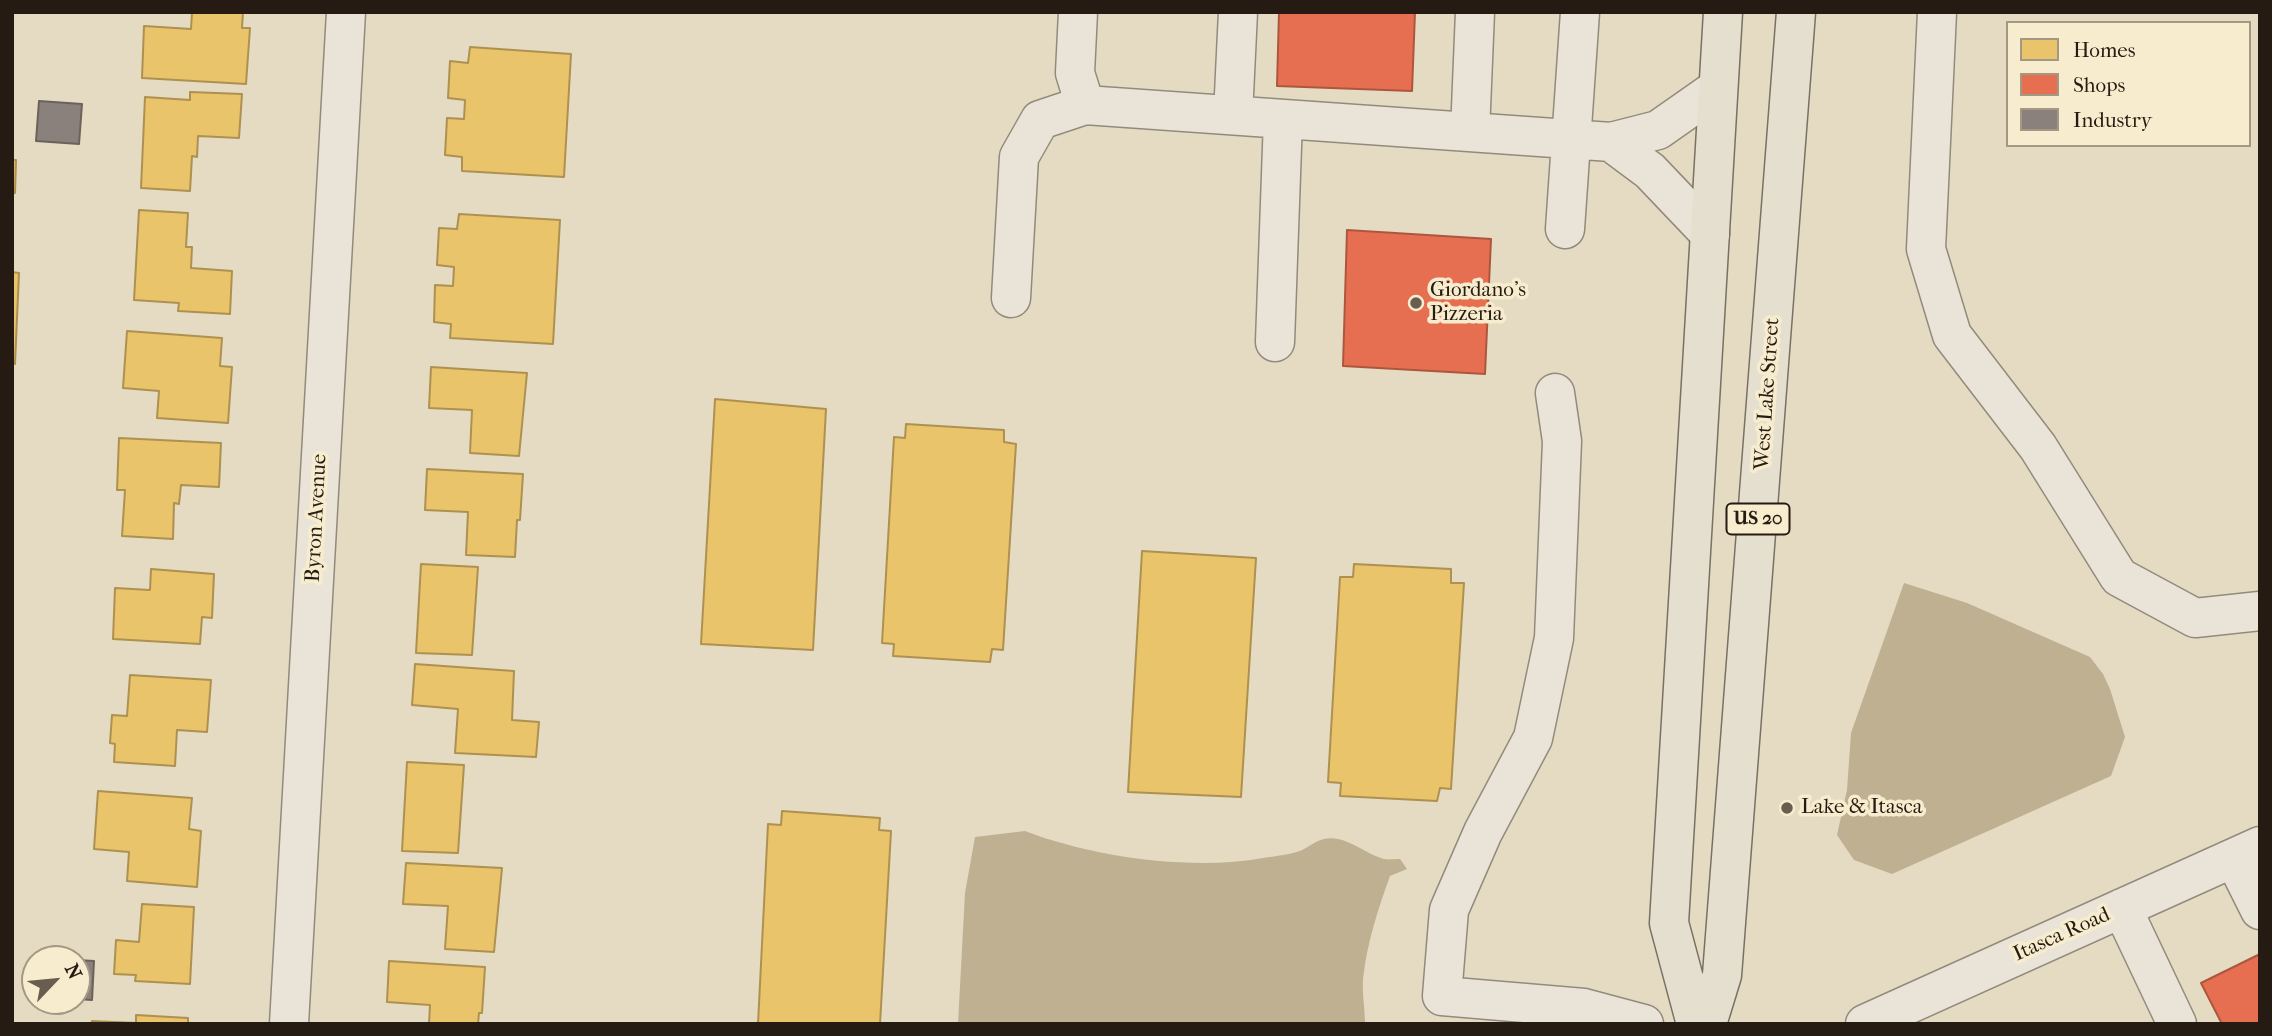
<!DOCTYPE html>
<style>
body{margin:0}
#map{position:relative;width:2272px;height:1036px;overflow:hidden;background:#e4dbc2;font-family:"IM FELL French Canon",serif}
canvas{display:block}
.frame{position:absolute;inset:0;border:14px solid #251b12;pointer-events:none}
.legend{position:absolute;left:2006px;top:21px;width:245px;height:126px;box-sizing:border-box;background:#f7ecce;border:2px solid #a39883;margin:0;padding:9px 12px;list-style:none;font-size:21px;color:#251b12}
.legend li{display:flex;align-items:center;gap:14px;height:35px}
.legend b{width:35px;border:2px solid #a39883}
.north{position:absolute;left:21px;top:945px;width:70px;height:70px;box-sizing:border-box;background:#f7ecce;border:2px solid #a39883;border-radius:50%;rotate:64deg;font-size:19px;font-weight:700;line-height:28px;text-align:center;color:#251b12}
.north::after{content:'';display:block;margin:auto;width:24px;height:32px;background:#685e50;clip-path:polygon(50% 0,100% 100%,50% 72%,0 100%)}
</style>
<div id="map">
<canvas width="2272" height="1036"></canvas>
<div class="frame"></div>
<ul class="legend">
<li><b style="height:19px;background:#e9c46a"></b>Homes</li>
<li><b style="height:19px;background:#e76f51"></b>Shops</li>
<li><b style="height:19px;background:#8a817c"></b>Industry</li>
</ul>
<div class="north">N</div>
</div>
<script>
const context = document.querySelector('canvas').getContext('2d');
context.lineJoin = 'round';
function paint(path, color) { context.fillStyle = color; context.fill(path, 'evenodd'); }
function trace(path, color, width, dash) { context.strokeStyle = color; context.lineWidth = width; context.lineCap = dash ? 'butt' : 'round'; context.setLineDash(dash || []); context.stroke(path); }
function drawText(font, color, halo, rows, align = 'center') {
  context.font = font + ' "IM FELL French Canon",serif'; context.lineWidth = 7; context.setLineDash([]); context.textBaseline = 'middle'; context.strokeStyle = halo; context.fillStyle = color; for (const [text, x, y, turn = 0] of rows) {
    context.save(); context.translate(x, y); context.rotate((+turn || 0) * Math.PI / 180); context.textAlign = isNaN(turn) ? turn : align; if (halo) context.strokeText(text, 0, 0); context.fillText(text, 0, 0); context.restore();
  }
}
paint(new Path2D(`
 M1904 583 1967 603 2090 657 2103 674 2110 689 2125 737 2111 776 1892 874 1854 860 1837 835 1847 790 1851 733Z
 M1025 831C1092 857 1192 871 1263 858 1275 856 1288 855 1300 851 1307 848 1315 841 1324 839 1345 834 1365 854 1384 859 1388 860 1395 859 1400 859L1407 869 1390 876C1378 909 1367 943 1363 979 1362 993 1365 1009 1365 1024H958L965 893 975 837Z`), '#beb091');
const homes = new Path2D(`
 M192 12H243L242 28H250L246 84 142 78 144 26 191 29Z
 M470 47 571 54 564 177 462 171V157L445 155 447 118 464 119 465 100 448 98 450 61 468 63Z
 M190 92 242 94 239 138 198 136 197 157 192 156 190 191 141 188 145 97 190 100Z
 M12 160H16L15 193H12Z
 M139 210 188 213 186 247H192L191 268 232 271 230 314 178 311 179 303 134 300Z
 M459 214 560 220 553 344 450 338 451 324 434 322 435 285 453 286 454 267 437 265 439 228 457 229Z
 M12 272 19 273 15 364 12 363Z
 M127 331 222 338 220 366 232 367 228 423 157 418 159 391 123 388Z
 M431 367 527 373 519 456 470 453 472 410 429 408Z
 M715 399 826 409 813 650 701 644Z
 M906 424 1004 430V442L1016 444 1003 650 992 649 990 662 893 656 894 644 882 643 894 437 905 438Z
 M119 438 221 443 219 487 181 485 179 504 174 503 173 539 122 536 125 490H117Z
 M427 469 523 474 520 520H517L515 557 466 555 468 512 425 510Z
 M1142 551 1256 558 1241 797 1128 792Z
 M421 564 478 567 472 655 416 653Z
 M1354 564 1451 569V583H1464L1451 789 1440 788 1437 801 1340 796 1341 783 1328 782 1340 577H1353Z
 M151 569 214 574 212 618 202 617 200 644 113 639 115 588 150 590Z
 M415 664 514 671 512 720 539 722 536 757 455 753 458 709 412 705Z
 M130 675 211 680 207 732 177 730 175 766 114 762 115 744 110 743 112 715 127 716Z
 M407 762 464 765 458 853 402 851Z
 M98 791 192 798 189 829 201 831 197 887 127 881 129 852 94 849Z
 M782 811 880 818 879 830 891 831 880 1024H758L768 824 781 825Z
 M406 863 502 868 494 952 445 949 448 906 403 904Z
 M142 904 194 907 190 984 135 981 136 975 114 974 116 940 139 942Z
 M389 961 485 967 482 1013H479L478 1024H429L430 1005 387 1002Z
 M136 1015 188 1018V1024H91L92 1021 136 1023Z`);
paint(homes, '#e9c46a');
trace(homes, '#ae9150', 2);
const shops = new Path2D(`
 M1279 12H1415L1412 91 1277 86Z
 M1347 230 1491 239 1485 374 1343 366Z
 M2260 954V1024H2222L2201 983Z`);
paint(shops, '#e76f51');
trace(shops, '#ad563e', 2);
const industry = new Path2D(`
 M39 101 82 104 79 144 36 141Z
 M77 960 94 961 92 1000 77 999Z`);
paint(industry, '#8a817c');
trace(industry, '#6c625c', 2);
const minor = new Path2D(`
 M1078 12 1075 73 1085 105 1611 142 1658 130 1718 88
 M1937 12 1926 249 1952 335 2038 447 2119 577 2195 618 2260 611
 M1233 115 1238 12
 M1470 132 1475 12
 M1611 142 1650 171 1710 234
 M1565 229 1580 12
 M1011 298 1019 157 1040 120 1085 105
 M1275 342 1283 119
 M1555 393 1562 441 1554 638 1533 738 1483 832 1449 910 1442 996 1584 1008 1644 1024
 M2234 858 2260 910
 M2122 908 2177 1024
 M289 1024 346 12
 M1865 1024 2260 846`);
const major = new Path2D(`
 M1696 1024 1669 923 1723 12
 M1707 1024 1722 975 1796 12`);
trace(minor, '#928b7d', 41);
trace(major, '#787164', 41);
trace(minor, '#e9e4d7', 38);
trace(major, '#e5dfd0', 38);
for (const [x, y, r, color] of [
 [1416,303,7,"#685e50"],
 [1787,808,7,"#685e50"]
]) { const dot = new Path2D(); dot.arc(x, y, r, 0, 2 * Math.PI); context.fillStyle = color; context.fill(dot); trace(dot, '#f7ecce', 2.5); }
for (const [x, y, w] of [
 [1758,519,63]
]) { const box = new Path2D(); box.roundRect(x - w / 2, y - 15.5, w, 31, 5); context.fillStyle = '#f7ecce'; context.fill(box); trace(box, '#251b12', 2); }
drawText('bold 19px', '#251b12', null, [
 ["US 20",1758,519]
]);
drawText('21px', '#251b12', '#f7ecce', [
 ["Giordano's",1430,291],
 ["Pizzeria",1430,315],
 ["Lake & Itasca",1801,808]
], 'left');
drawText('21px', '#251b12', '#f7ecce', [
 ["West Lake Street",1768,394,-86],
 ["Byron Avenue",317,518,-87],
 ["Itasca Road",2062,935,-24]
]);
</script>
